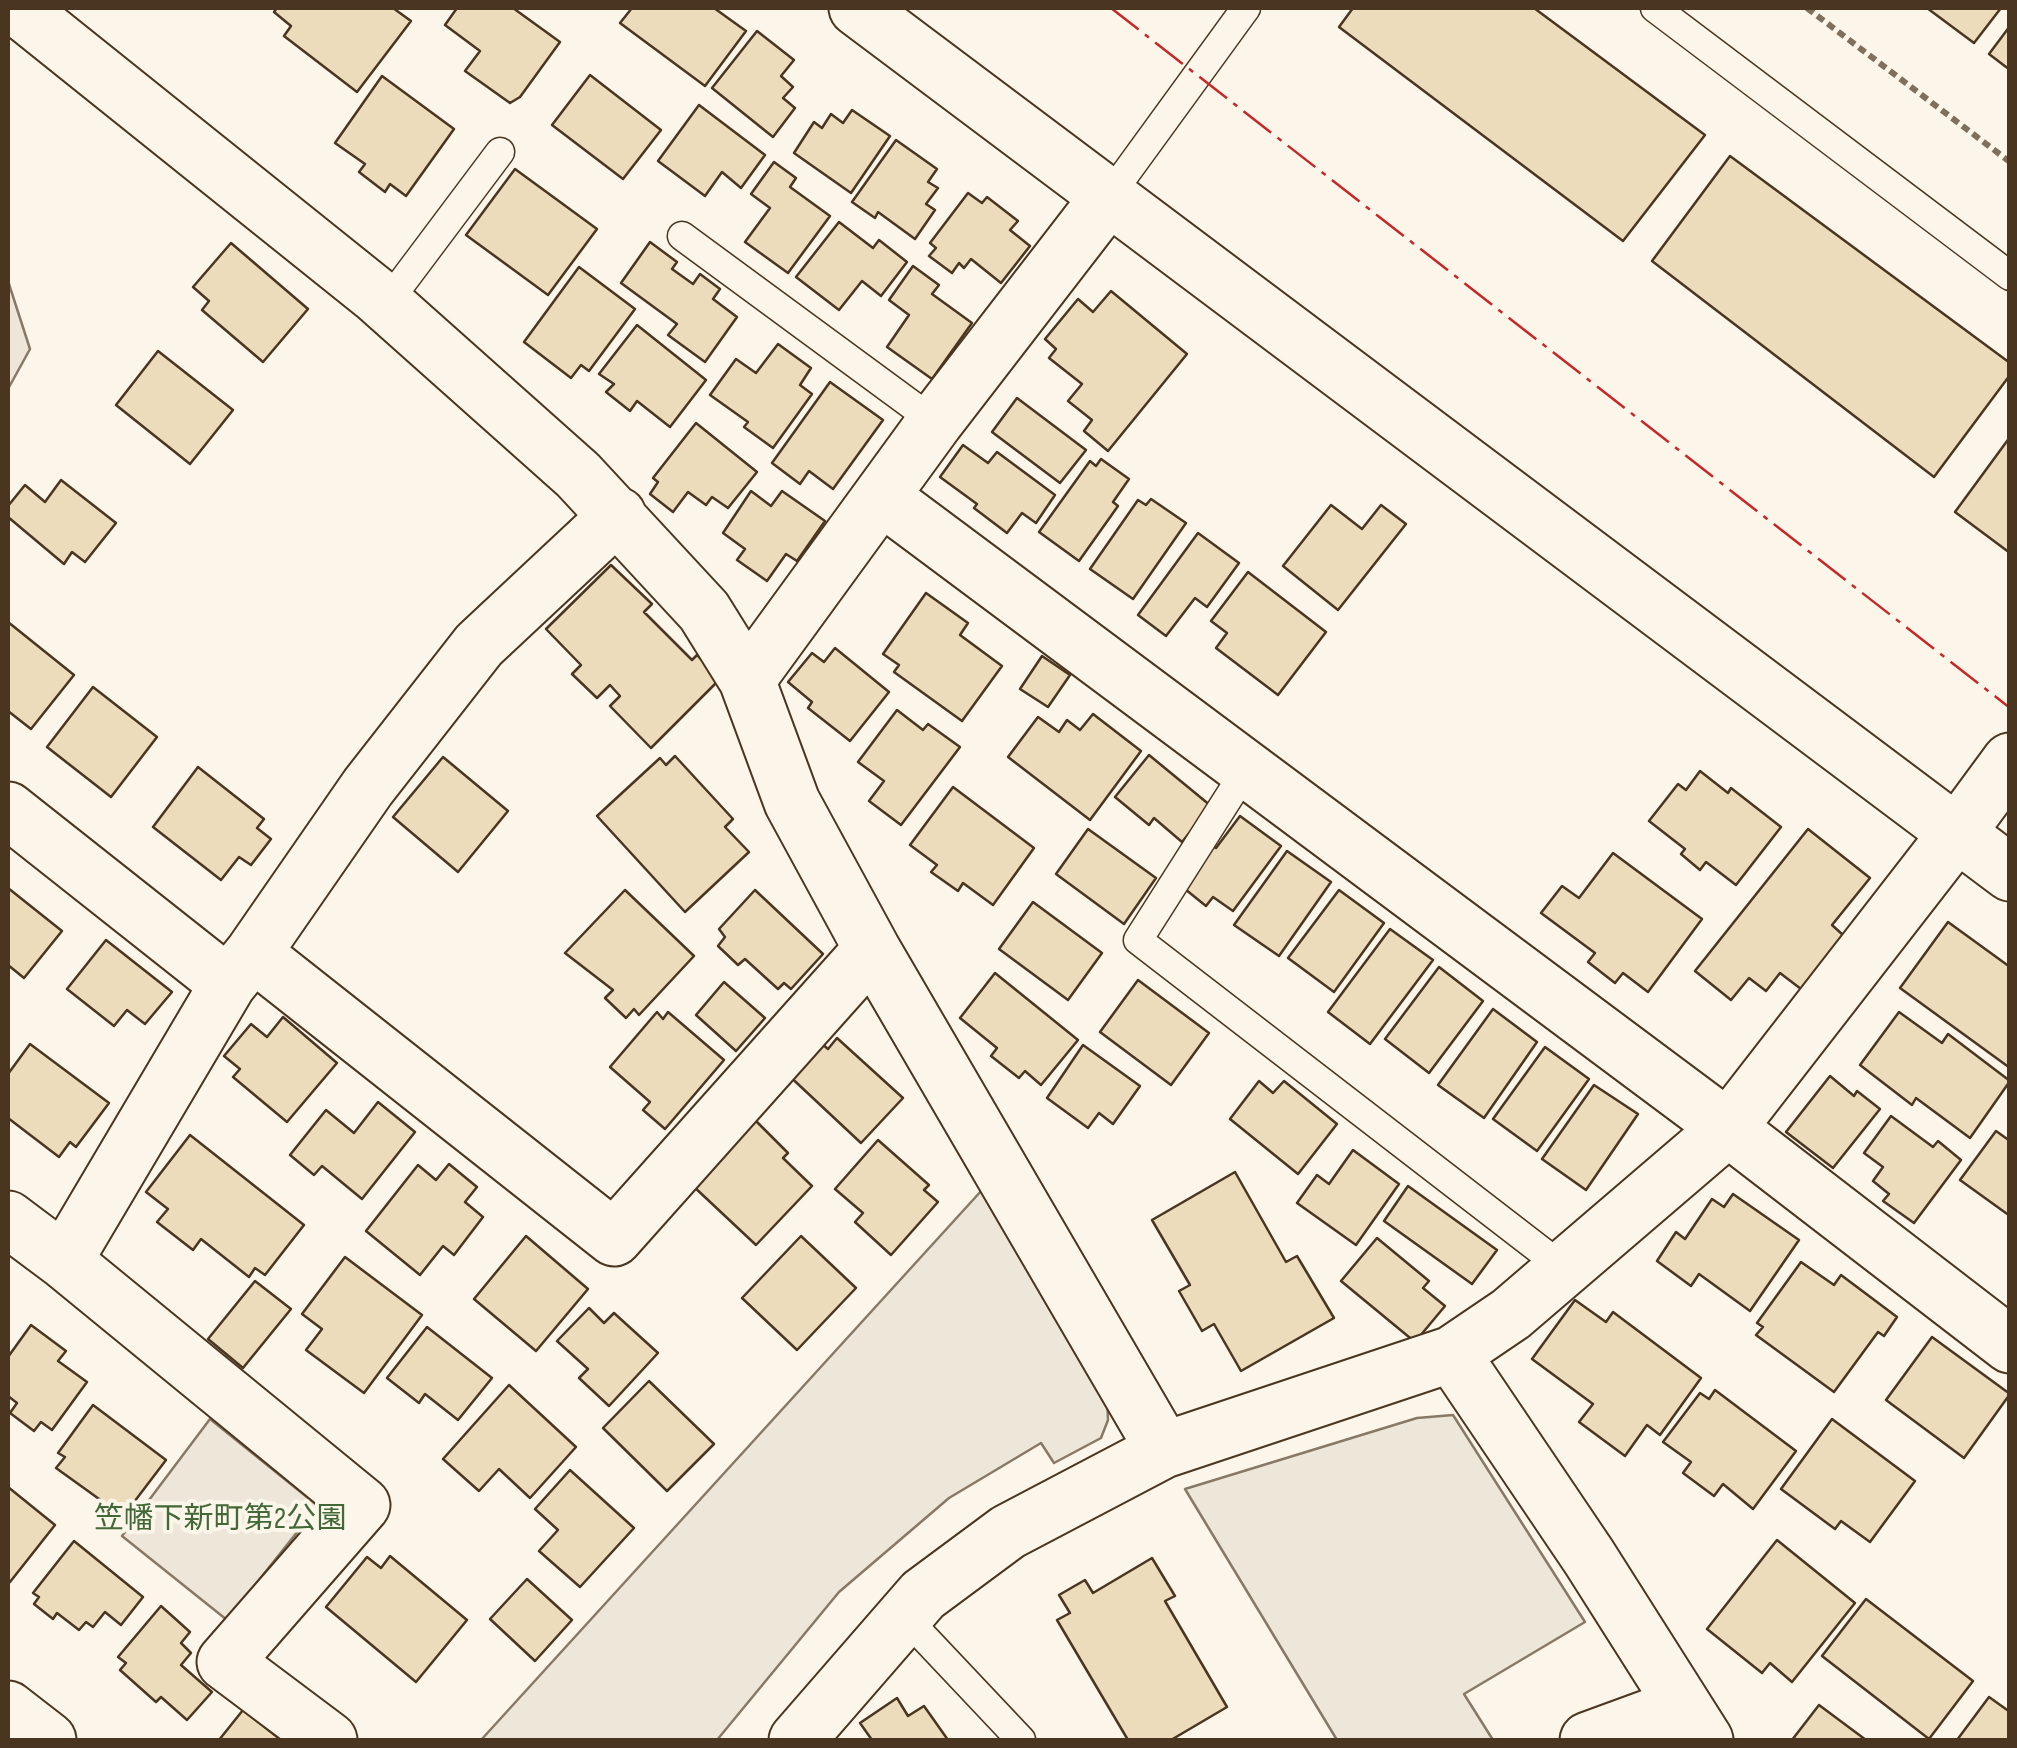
<!DOCTYPE html>
<meta charset="utf-8">
<style>
body{margin:0}
#map{position:relative;width:2017px;height:1748px;overflow:hidden;background:#fbf6e9;font-family:"Sofia Sans Condensed",sans-serif}
canvas{display:block}
.frame{position:absolute;inset:0;border:10px solid #4a3520;pointer-events:none}
</style>
<div id="map">
<canvas width="2017" height="1748"></canvas>
<div class="frame"></div>
</div>
<script>
const context = document.querySelector('canvas').getContext('2d');
context.lineJoin = 'round';
function paint(path, color) { context.fillStyle = color; context.fill(path, 'evenodd'); }
function trace(path, color, width, dash) { context.strokeStyle = color; context.lineWidth = width; context.lineCap = dash ? 'butt' : 'round'; context.setLineDash(dash || []); context.stroke(path); }
function drawText(font, color, halo, rows, align = 'center') {
  context.font = font + ' "Sofia Sans Condensed","Noto Sans JP",sans-serif'; context.lineWidth = 8; context.setLineDash([]); context.textBaseline = 'middle'; context.strokeStyle = halo; context.fillStyle = color; for (const [text, x, y, turn = 0] of rows) {
    context.save(); context.translate(x, y); context.rotate((+turn || 0) * Math.PI / 180); context.textAlign = isNaN(turn) ? turn : align; if (halo) context.strokeText(text, 0, 0); context.fillText(text, 0, 0); context.restore();
  }
}
const green = new Path2D(`
 M8 281 30 349 8 389Z
 M210 1419 318 1506 227 1620 122 1536Z`);
paint(green, '#ede6d9');
trace(green, '#887966', 2.5);
const parking = new Path2D(`
 M982 1190 1107 1397 1108 1420 1101 1438 1054 1463 1041 1443 949 1498 839 1592 717 1740H481Z
 M1453 1415 1585 1622 1464 1694 1493 1740H1337L1185 1489 1417 1418Z`);
paint(parking, '#ede7d9');
trace(parking, '#887966', 2.5);
const building = new Path2D(`
 M277 8H393L411 21 357 92 284 36 291 26 274 12Z
 M457 8H513L560 42 520 97 510 103 465 71 480 51 445 25Z
 M632 8H714L746 31 705 86 620 23Z
 M1353 8H1534L1705 135 1623 241 1339 27Z
 M1927 8H2001L1974 43Z
 M2010 26V70L1989 54Z
 M757 31 794 60 781 76 793 87 783 98 795 108 773 137 712 88Z
 M590 75 661 130 623 179 552 125Z
 M382 76 454 129 406 196 390 184 385 192 359 172 365 164 335 143Z
 M699 105 765 155 741 188 722 172 705 196 658 161Z
 M852 110 890 136 851 193 794 153 814 122 822 128 831 114 843 123Z
 M896 140 937 169 928 182 938 188 926 204 935 210 915 239 878 212 875 218 852 202Z
 M1730 156 2010 363V375L1934 477 1652 261Z
 M774 162 796 178 790 187 830 216 788 273 745 242 770 208 751 194Z
 M515 169 597 229 548 295 466 235Z
 M968 193 982 203 987 197 1018 221 1010 230 1030 246 1001 283 971 259 964 268 959 263 952 273 929 256 936 248 930 243Z
 M839 222 873 248 879 240 907 262 881 296 862 281 839 310 796 277Z
 M650 242 677 262 672 269 693 284 700 274 720 289 713 299 737 317 705 362 668 335 677 324 621 283Z
 M231 243 308 309 263 362 202 310 209 301 193 287Z
 M913 266 939 285 932 294 972 323 932 379 887 347 909 315 889 300Z
 M579 267 635 309 589 371 581 365 571 378 524 342Z
 M1111 291 1187 354 1108 451 1084 431 1092 420 1068 401 1082 384 1049 358 1056 349 1045 339 1078 299 1093 312Z
 M637 325 706 380 670 427 637 401 630 411 606 392 614 384 599 374Z
 M778 344 811 368 800 385 812 394 773 448 744 427 748 422 710 395 736 359 756 373Z
 M158 351 233 410 190 464 116 405Z
 M830 382 883 420 833 489 809 471 800 484 772 463Z
 M1017 398 1086 450 1060 483 992 432Z
 M696 423 757 472 728 508 712 497 706 505 688 492 673 512 650 494 658 482 653 478Z
 M2010 437V553L1955 512Z
 M963 445 988 463 997 452 1055 495 1036 523 1022 513 1007 533 974 508 977 504 940 477Z
 M1101 459 1129 479 1113 502 1118 506 1079 561 1039 532 1090 461 1096 466Z
 M61 480 116 523 85 562 72 552 64 564 8 517V506L25 485 45 502Z
 M751 491 771 506 782 491 825 521 797 561 786 554 767 581 737 560 745 549 723 533Z
 M1151 499 1186 523 1133 599 1090 569 1138 500 1146 505Z
 M1331 505 1362 529 1381 505 1406 524 1338 610 1283 566Z
 M1198 533 1239 563 1207 607 1195 598 1166 636 1138 615Z
 M611 565 652 604 644 612 692 660 697 655 720 679 651 748 610 706 620 696 610 685 597 698 572 674 581 665 546 629Z
 M1248 572 1326 632 1278 695 1216 648 1227 633 1211 621Z
 M926 593 968 623 960 635 1002 666 962 721 894 672 899 665 883 654Z
 M8 622 74 675 31 729 8 711Z
 M835 648 889 692 850 741 808 708 812 702 788 682 812 653 824 662Z
 M1042 656 1070 675 1048 707 1020 689Z
 M93 687 157 737 111 797 47 747Z
 M897 710 923 730 928 724 960 747 901 825 869 801 884 781 858 762Z
 M1093 714 1141 751 1090 820 1008 757 1038 717 1059 732 1067 720 1080 730Z
 M1149 755 1211 806 1182 842 1154 818 1149 825 1115 797Z
 M675 756 733 819 725 827 749 852 685 912 597 816 660 758 666 765Z
 M443 757 508 811 458 872 393 817Z
 M198 767 264 819 257 828 271 839 251 865 239 857 221 880 153 827Z
 M1700 771 1728 793 1731 788 1781 827 1736 885 1706 862 1700 870 1681 854 1685 849 1649 821 1678 784 1686 790Z
 M953 787 1034 848 993 905 963 883 958 891 931 872 937 865 910 845Z
 M1240 816 1281 846 1233 911 1213 897 1206 906 1180 885 1211 844 1216 848Z
 M1088 829 1156 878 1124 924 1056 874Z
 M1808 829 1870 878 1832 925 1843 935 1801 989 1780 973 1766 991 1749 978 1731 1000 1695 971Z
 M1287 851 1331 882 1279 956 1234 925Z
 M1613 853 1702 919 1648 992 1623 973 1615 983 1588 962 1595 953 1541 913 1562 886 1579 898Z
 M8 888 62 931 24 978 8 965Z
 M625 890 694 956 639 1015 634 1009 626 1018 605 998 613 990 565 953Z
 M755 890 823 954 791 989 784 983 778 989 745 959 738 965 718 946 725 937 719 929Z
 M1339 890 1384 923 1334 992 1288 958Z
 M1033 902 1102 953 1068 1000 999 949Z
 M1948 922 2010 967V1068L1900 988Z
 M1390 929 1433 960 1370 1044 1328 1012Z
 M106 940 172 992 145 1024 127 1010 114 1026 67 989Z
 M1439 967 1483 1001 1429 1073 1385 1039Z
 M995 973 1078 1040 1041 1085 1025 1071 1019 1078 991 1056 997 1048 960 1018Z
 M1138 980 1209 1033 1171 1085 1100 1032Z
 M724 982 765 1018 736 1051 696 1015Z
 M1493 1009 1537 1042 1484 1118 1438 1085Z
 M657 1012 663 1019 668 1012 724 1060 665 1129 643 1110 650 1102 610 1067Z
 M1899 1012 1942 1043 1948 1034 2010 1081 1970 1138 1916 1098 1912 1105 1860 1065Z
 M283 1017 337 1063 287 1122 233 1077 240 1069 224 1056 251 1024 267 1037Z
 M815 1038 828 1049 837 1038 903 1098 861 1143 784 1071Z
 M30 1044 109 1103 76 1147 70 1142 59 1157 8 1118V1074Z
 M1083 1045 1140 1086 1113 1124 1099 1113 1088 1128 1047 1098Z
 M1545 1047 1589 1079 1537 1151 1493 1119Z
 M1830 1076 1854 1096 1857 1091 1880 1109 1833 1168 1786 1132Z
 M1259 1081 1273 1093 1284 1081 1337 1124 1298 1174 1230 1119Z
 M1594 1085 1638 1114 1586 1190 1542 1159Z
 M378 1102 415 1132 362 1199 322 1166 314 1175 290 1155 326 1110 354 1133Z
 M1891 1116 1933 1147 1938 1141 1961 1160 1914 1223 1883 1201 1889 1194 1873 1181 1883 1167 1864 1153Z
 M754 1119 788 1153 783 1158 812 1186 756 1245 692 1185Z
 M1996 1131 2010 1141V1216L1960 1180Z
 M190 1135 304 1225 265 1275 255 1268 249 1277 201 1239 193 1250 157 1222 168 1209 146 1192Z
 M878 1140 929 1185 924 1190 938 1202 891 1255 855 1222 863 1213 835 1189Z
 M1353 1150 1399 1184 1356 1245 1297 1203 1317 1175 1329 1184Z
 M449 1164 477 1187 465 1202 483 1217 454 1255 443 1246 420 1275 366 1231 418 1165 436 1180Z
 M1235 1172 1286 1262 1297 1256 1334 1318 1241 1371 1214 1324 1202 1331 1179 1291 1190 1285 1152 1220Z
 M1408 1186 1497 1250 1472 1284 1384 1221Z
 M1733 1194 1799 1240 1750 1311 1699 1274 1691 1286 1657 1261 1676 1232 1685 1239 1712 1199 1724 1207Z
 M526 1236 588 1289 536 1351 474 1299Z
 M801 1236 856 1288 797 1350 742 1298Z
 M1377 1238 1429 1281 1423 1288 1445 1306 1415 1342 1341 1281Z
 M345 1257 422 1315 364 1393 306 1350 322 1329 302 1314Z
 M1801 1262 1834 1285 1841 1275 1897 1317 1884 1336 1878 1332 1834 1392 1756 1335 1763 1327 1757 1323Z
 M255 1281 291 1309 243 1368 208 1339Z
 M1575 1300 1606 1322 1613 1312 1701 1378 1660 1435 1647 1425 1625 1456 1579 1422 1593 1404 1532 1359Z
 M589 1308 604 1323 614 1313 658 1353 609 1406 579 1378 588 1369 557 1341Z
 M31 1325 66 1351 58 1361 87 1382 52 1430 41 1422 34 1431 10 1413 17 1403 8 1396V1357Z
 M427 1327 492 1378 458 1420 425 1394 419 1403 387 1378Z
 M1932 1337 2010 1394 1964 1458 1886 1400Z
 M649 1381 714 1444 667 1491 603 1428Z
 M509 1385 576 1447 530 1498 499 1469 479 1491 443 1459Z
 M1715 1390 1796 1451 1753 1509 1723 1484 1714 1496 1683 1473 1691 1462 1663 1442 1700 1393 1709 1399Z
 M93 1405 166 1460 128 1510 118 1503 113 1509 56 1468 65 1457 58 1453Z
 M1832 1419 1915 1481 1870 1542 1841 1521 1835 1529 1781 1489Z
 M570 1470 634 1528 580 1587 539 1551 558 1530 535 1509Z
 M8 1487 55 1525 10 1582 8 1579Z
 M1777 1540 1855 1603 1792 1682 1770 1663 1762 1673 1707 1629Z
 M74 1541 143 1597 121 1625 105 1612 93 1627 86 1622 79 1630 57 1613 53 1619 34 1604 39 1597 33 1593Z
 M390 1556 467 1620 416 1682 326 1607 367 1557 381 1568Z
 M1152 1558 1175 1596 1165 1601 1227 1707 1171 1740H1128L1057 1620 1070 1613 1059 1595 1085 1580 1093 1593Z
 M527 1579 572 1620 535 1661 490 1619Z
 M1866 1599 1973 1681 1929 1739 1822 1656Z
 M161 1606 190 1632 181 1643 191 1653 181 1665 212 1692 187 1720 161 1697 156 1702 120 1670 126 1663 118 1657Z
 M1989 1697 2010 1712V1740H1957Z
 M897 1698 908 1716 924 1706 948 1740H872L860 1723Z
 M1819 1705 1866 1740H1792Z
 M243 1710 281 1740H219Z`);
paint(building, '#ecdcbc');
trace(building, '#4a3520', 2.5);
const service = new Path2D(`
 M1655 8 2010 276
 M1107 199 1246 8
 M682 236 935 422
 M386 304 500 152
 M1248 767 1138 940 1566 1270
 M904 1616 1021 1740`);
const minor = new Path2D(`
 M18 8 376 295 578 475 704 611 747 680 792 802 872 949 1164 1450
 M883 498 1728 1128 2010 1345
 M618 515 479 645 368 787 253 953 614 1238 872 949
 M747 680 935 422 1107 199
 M8 810 228 984
 M8 1219 64 1261 228 984 253 953
 M64 1261 362 1505 225 1662 329 1740
 M1452 1354 1589 1557 1705 1740
 M8 1709 48 1740
 M797 1740 923 1595 1008 1532 1164 1450 1452 1354 1511 1314 1728 1128 1957 833
 M1588 1740 1681 1706`);
const tertiary = new Path2D(`
 M857 8 2010 873
 M1957 833 2010 761`);
trace(service, '#4a3520', 31);
trace(minor, '#4a3520', 59);
trace(tertiary, '#4a3520', 59);
trace(new Path2D(`
 M1807 8 2010 162`), '#7f6f5c', 6, [8, 5]);
trace(service, '#fbf6e9', 28);
trace(minor, '#fbf6e9', 55);
trace(tertiary, '#fbf6e9', 55);
trace(new Path2D(`
 M1111 8 2010 708`), '#c62828', 2.5, [35, 8, 5, 8]);
drawText('30px', '#436837', '#fbf6e9', [
 ["笠幡下新町第2公園",220,1520]
]);
</script>
